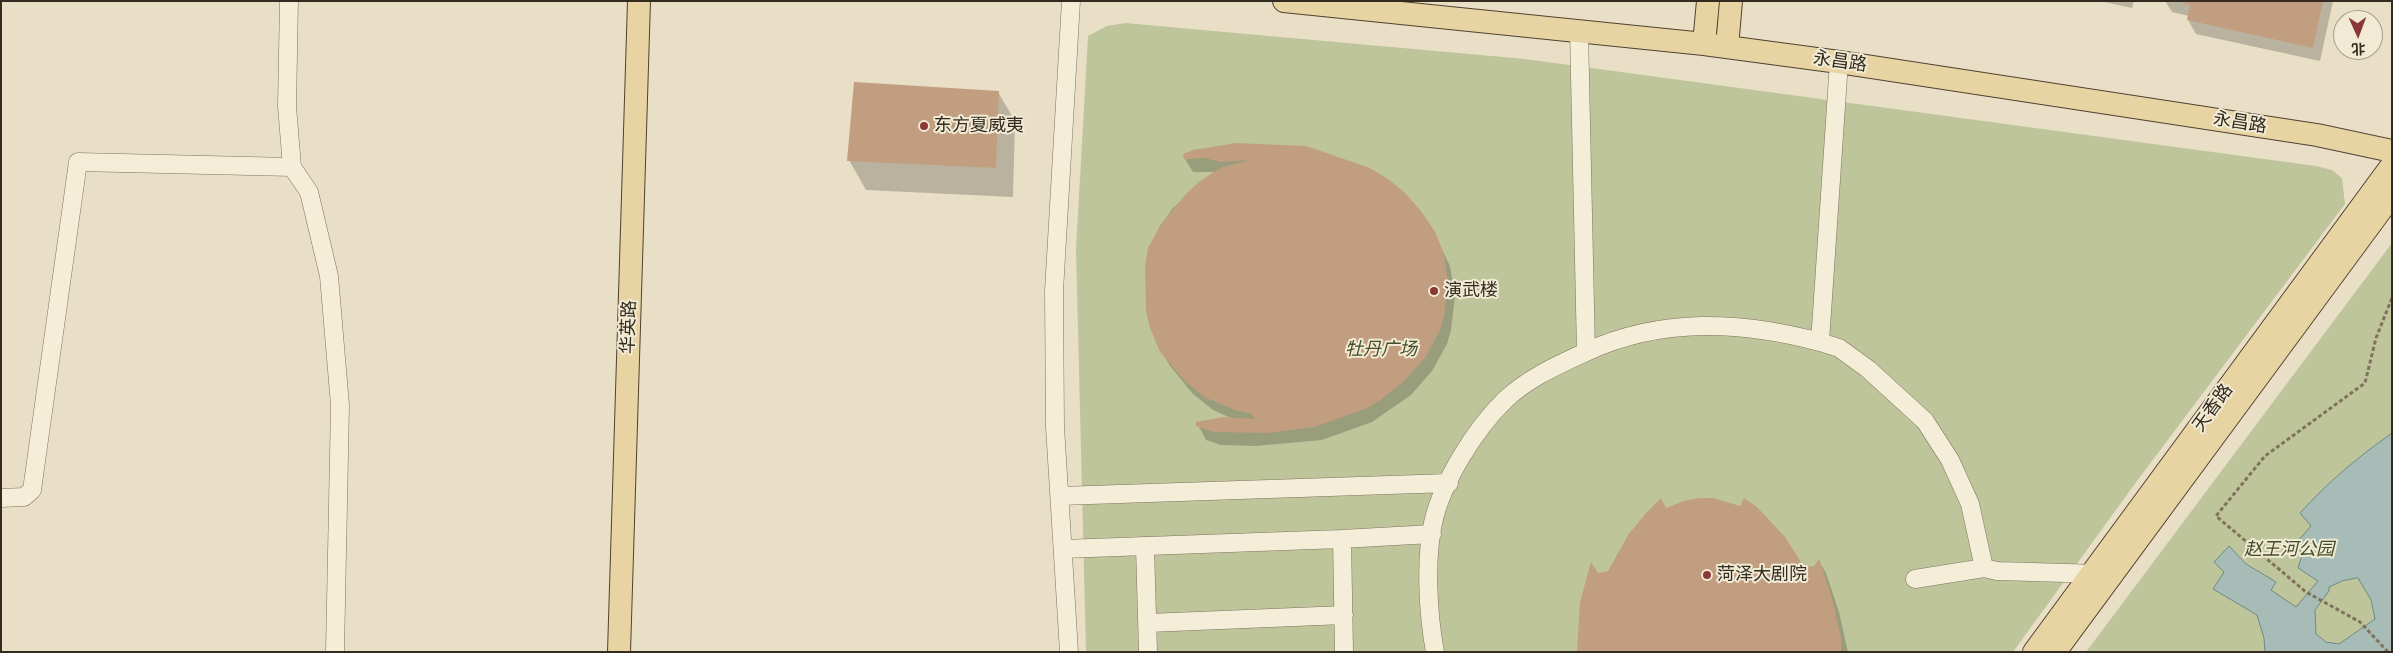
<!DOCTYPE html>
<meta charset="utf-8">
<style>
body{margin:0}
#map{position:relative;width:2393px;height:653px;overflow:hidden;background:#e8dfc6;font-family:"Libre Baskerville","Noto Sans SC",serif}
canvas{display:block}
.frame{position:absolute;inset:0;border:2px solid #332a20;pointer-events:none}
.north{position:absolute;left:2333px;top:10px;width:50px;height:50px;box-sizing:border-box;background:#f1ead4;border:1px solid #a59d8c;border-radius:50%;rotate:178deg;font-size:14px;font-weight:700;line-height:20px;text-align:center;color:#332a20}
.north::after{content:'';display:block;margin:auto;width:18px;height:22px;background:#893835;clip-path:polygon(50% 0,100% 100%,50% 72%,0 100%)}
</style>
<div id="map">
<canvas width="2393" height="653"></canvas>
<div class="frame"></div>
<div class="north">北</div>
</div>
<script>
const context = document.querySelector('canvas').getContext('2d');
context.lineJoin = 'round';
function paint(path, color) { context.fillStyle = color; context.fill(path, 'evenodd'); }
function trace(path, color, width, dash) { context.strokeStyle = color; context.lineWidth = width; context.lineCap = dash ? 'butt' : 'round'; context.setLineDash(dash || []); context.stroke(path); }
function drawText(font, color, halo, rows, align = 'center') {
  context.font = font + ' "Libre Baskerville","Noto Sans SC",serif'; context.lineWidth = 4; context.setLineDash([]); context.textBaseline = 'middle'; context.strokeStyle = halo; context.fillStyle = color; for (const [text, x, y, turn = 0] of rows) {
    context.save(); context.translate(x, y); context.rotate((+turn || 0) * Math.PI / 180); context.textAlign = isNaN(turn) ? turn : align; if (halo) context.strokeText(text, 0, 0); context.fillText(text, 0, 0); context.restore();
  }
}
paint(new Path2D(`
 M1125 23 1525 59 2316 166 2332 170 2342 178 2345 204 2134 485 2013 652H1086L1076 249 1088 36 1107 26Z
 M2392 243V652H2086Z`), '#bfc59b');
const water = new Path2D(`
 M2392 433V652H2265L2264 638 2257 615 2213 589 2224 572 2214 562 2229 546 2246 564 2276 582 2271 590 2296 607 2318 581 2298 568 2302 555 2297 542 2311 526 2300 513C2328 482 2358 457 2392 433ZM2358 578 2371 600 2375 619 2339 644 2326 642 2316 634 2315 610 2329 591V587L2342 581Z`);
paint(water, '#a7bcb7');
trace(water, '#6f8984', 1);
paint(new Path2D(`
 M2100 1H2134L2132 8Z
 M2165 1H2333L2320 61 2196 34 2188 20 2189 16 2172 12Z
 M998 92 1015 121 1013 197 866 190 849 160Z
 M1305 147 1369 169 1433 231 1450 266 1455 296 1451 330 1447 344 1432 371 1411 395 1372 422 1322 440 1256 446 1221 445 1206 440 1197 423 1233 419 1213 410 1193 394 1170 366 1162 352 1149 249 1171 210 1201 182 1217 172H1193L1185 159Z
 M1666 510 1804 568H1814L1819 561 1826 573 1839 612 1848 652H1579V626L1582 602 1598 574 1608 572Z`), '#0003');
paint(new Path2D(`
 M2177 1H2323L2313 48 2187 20 2190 5Z
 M854 82 999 91 996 168 847 161Z
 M1236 143 1306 146 1370 168 1388 179 1404 192 1421 211 1434 230 1443 251 1448 281 1444 316 1440 330 1425 358 1403 382 1379 401 1365 409 1314 427 1267 433 1213 432 1196 426V422L1224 417 1254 419 1252 414 1235 410 1204 397 1184 380 1160 352 1150 328 1146 311 1145 266 1148 248 1161 224 1186 194 1200 181 1222 167 1250 160 1220 162 1205 158 1184 159 1183 154 1193 150Z
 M1661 498 1666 508 1684 501 1699 498H1713L1740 506 1744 498 1757 507 1785 537 1804 567 1814 566 1819 559 1832 598 1841 638V652H1577L1580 602 1591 562 1598 573 1608 571 1628 535 1646 513Z`), '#c29e80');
const minor = new Path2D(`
 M289 1 287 106 292 167 309 192 329 276 340 405 335 652
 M1579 30 1586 352C1662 317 1741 321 1820 342L1839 62
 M1820 342 1839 348 1868 369 1925 421 1950 460 1970 504 1984 568 1997 571 2101 574
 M1060 496 1449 483
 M1 498 24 497 32 490 78 162 292 167
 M1342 539 1432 534
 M1145 546 1148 652
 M1063 549 1342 539 1344 652
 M1915 579 1984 568
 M1148 623 1344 615
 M1069 652 1055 427 1054 291 1071 1
 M1435 652C1428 615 1425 560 1433 523 1442 482 1475 429 1505 400 1528 378 1558 365 1586 352`);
const major = new Path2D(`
 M1284 1 1704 44 1839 62 2317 135 2392 151
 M1704 44 1708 1
 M1727 47 1731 1
 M619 652 639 1
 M2034 652 2392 165
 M2055 652 2392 195`);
trace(minor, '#81725e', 19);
trace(major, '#504131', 24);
trace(new Path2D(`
 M2388 652 2360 622 2306 592 2216 516 2265 456 2365 383 2376 338 2392 298`), '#81725e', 3, [4, 2.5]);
trace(minor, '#f4edd8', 18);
trace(major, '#e7d4a2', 22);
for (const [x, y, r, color] of [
 [924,126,5,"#893835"],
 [1434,291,5,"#893835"],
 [1707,575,5,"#893835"]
]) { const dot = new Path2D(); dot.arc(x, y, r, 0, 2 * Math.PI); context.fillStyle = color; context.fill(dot); trace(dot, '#f1ead4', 2); }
drawText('18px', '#332a20', '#f1ead4', [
 ["永昌路",1840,62,8],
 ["永昌路",2240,123,9],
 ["华英路",629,327,-88],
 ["天香路",2213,408,-54]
]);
drawText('18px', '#332a20', '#f1ead4', [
 ["东方夏威夷",934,126],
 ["演武楼",1444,291],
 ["菏泽大剧院",1717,575]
], 'left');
drawText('italic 18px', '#434d29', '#f1ead4', [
 ["牡丹广场",1381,350],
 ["赵王河公园",2289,550]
]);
</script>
